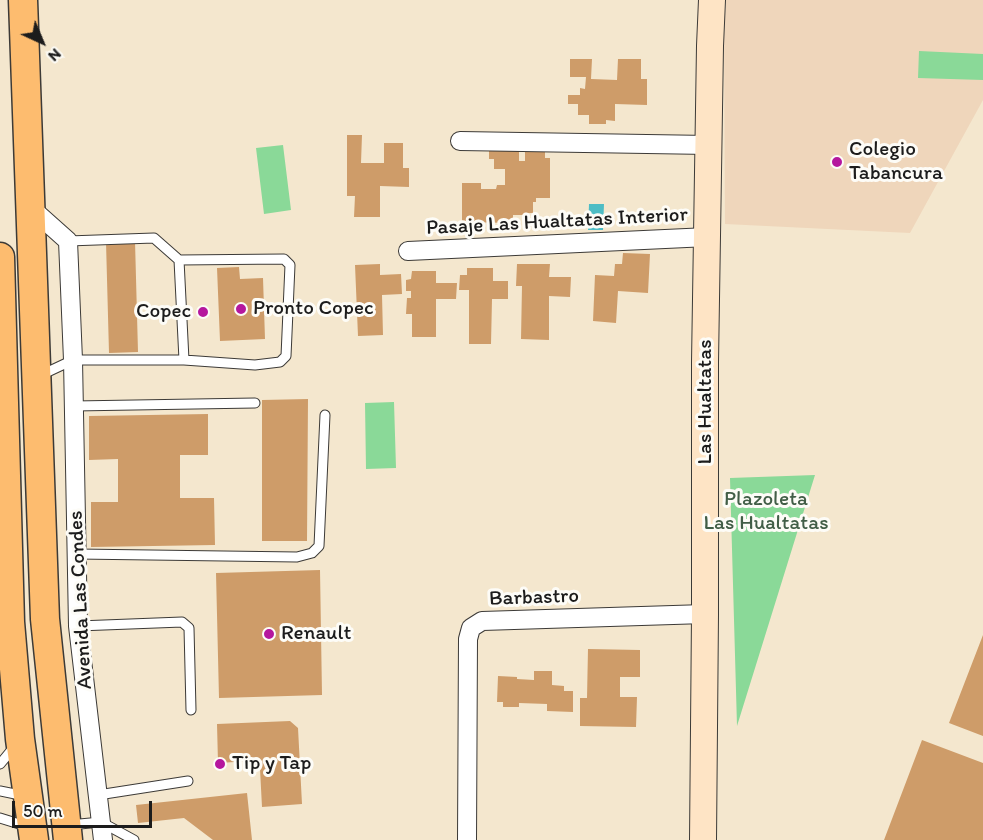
<!DOCTYPE html>
<style>
body{margin:0}
#map{position:relative;width:983px;height:840px;overflow:hidden;background:#f4e7ce;font-family:Itim,sans-serif}
canvas{display:block}
.north{position:absolute;left:12px;top:12px;width:60px;height:60px;-webkit-text-stroke:4px #fdfcf7;paint-order:stroke;rotate:136deg;font-size:16px;font-weight:700;line-height:24px;text-align:center;color:#1c1c1c}
.north::after{content:'';display:block;margin:auto;width:21px;height:27px;background:#1c1c1c;clip-path:polygon(50% 0,100% 100%,50% 72%,0 100%)}
.scale{position:absolute;left:12px;top:801px;width:140px;height:27px;box-sizing:border-box;border:3px solid #1c1c1c;border-top:0;padding-left:8px;font-size:18px;line-height:21px;white-space:nowrap;color:#1c1c1c;-webkit-text-stroke:4px #fdfcf7;paint-order:stroke}
</style>
<div id="map">
<canvas width="983" height="840"></canvas>
<div class="north">N</div>
<div class="scale">50 m</div>
</div>
<script>
const context = document.querySelector('canvas').getContext('2d');
context.lineJoin = 'round';
function paint(path, color) { context.fillStyle = color; context.fill(path, 'evenodd'); }
function trace(path, color, width, dash) { context.strokeStyle = color; context.lineWidth = width; context.lineCap = dash ? 'butt' : 'round'; context.setLineDash(dash || []); context.stroke(path); }
function drawText(font, color, halo, rows, align = 'center') {
  context.font = font + ' Itim,sans-serif'; context.lineWidth = 6; context.setLineDash([]); context.textBaseline = 'middle'; context.strokeStyle = halo; context.fillStyle = color; for (const [text, x, y, turn = 0] of rows) {
    context.save(); context.translate(x, y); context.rotate((+turn || 0) * Math.PI / 180); context.textAlign = isNaN(turn) ? turn : align; if (halo) context.strokeText(text, 0, 0); context.fillText(text, 0, 0); context.restore();
  }
}
paint(new Path2D(`
 M726 0H983V100L910 233 725 224 724 35Z`), '#efd6bb');
paint(new Path2D(`
 M919 51 983 54V80L918 78Z
 M283 145 291 210 264 214 256 148Z
 M394 402 396 468 366 469 365 403Z
 M815 475 737 726 730 478Z`), '#8ad998');
paint(new Path2D(`
 M589 204H604L603 230H588Z`), '#4ebdc5');
paint(new Path2D(`
 M570 59H592L591 79 617 80 618 59H641V79H647V105L615 104V121L606 120V124H589V115H578V104H568V95H580V88L585 89 586 77H570Z
 M347 135H362L361 163H384V143H403V168H409V187L380 186V217H354L355 196H347Z
 M489 151H519V161H525V151H545V158H550V198H536V202H533V213H528V215H513V223L462 222V183H481V189H496L497 185H505V169H494V159H489Z
 M135 241 138 352 109 353 106 242Z
 M623 253 650 254 648 293 618 291 616 323 593 321 595 275 614 276 615 264H622Z
 M380 264V275L401 274 402 294 382 295 383 335 358 336 355 265Z
 M517 264H550L549 277H571L570 297 549 296V340L521 339 522 286H516Z
 M239 267 240 279 263 278 265 339 220 341 217 268Z
 M467 268H493V281H508V299H492L491 344H469V290H459L460 275H467Z
 M412 271H436V283H457L456 299H436V337H412V314H406L407 298H411V291H406V280L411 279Z
 M308 399 307 541H262V400Z
 M208 414V455H180V498H214L215 545 91 547V502H118V459L89 460V416Z
 M320 570 322 695 219 698 216 573Z
 M983 635V736L949 723Z
 M588 649 640 650V677H620V697H637L636 727 580 726V698H587Z
 M534 671H552V685L564 686V691H573V712L547 711V704L519 703V707H503V702H497L498 676 517 677V679L534 680Z
 M290 721 298 728 302 804 262 807 260 769 252 761 218 763 217 724Z
 M922 740 983 763V840H884Z
 M247 793 252 840H213L184 818 138 823 136 805Z`), '#ce9c69');
const lane = new Path2D(`
 M179 260 284 259 290 265 286 356 280 362 255 365 184 360
 M39 376 73 360H184L179 260 154 238 68 241
 M74 406 255 403
 M77 554 297 557 312 553 319 546 325 415
 M78 626 182 622 189 628 191 710
 M0 764 15 746
 M0 791 25 796
 M98 795 188 781
 M0 818 29 827
 M69 825 101 822 134 840`);
const street = new Path2D(`
 M460 141 709 145
 M31 208 68 241 73 360 78 626 103 840
 M408 251 708 237
 M467 840 468 639 471 628 482 621 705 614`);
const secondary = new Path2D(`
 M703 840 705 614V362L710 46 712 0`);
const primary = new Path2D(`
 M23 0 45 619 68 840
 M0 257 10 622 20 739 34 840`);
trace(lane, '#3c3a37', 11);
trace(street, '#3c3a37', 20);
trace(secondary, '#3c3a37', 28);
trace(primary, '#3c3a37', 31);
trace(lane, '#fff', 9);
trace(street, '#fff', 18);
trace(secondary, '#fee4c5', 26);
trace(primary, '#fdbc6f', 28);
for (const [x, y, r, color] of [
 [837,162,6,"#b5179e"],
 [241,309,6,"#b5179e"],
 [203,312,6,"#b5179e"],
 [269,634,6,"#b5179e"],
 [220,764,6,"#b5179e"]
]) { const dot = new Path2D(); dot.arc(x, y, r, 0, 2 * Math.PI); context.fillStyle = color; context.fill(dot); trace(dot, '#fdfcf7', 2); }
drawText('21px', '#1c1c1c', '#fdfcf7', [
 ["Colegio",849,150],
 ["Tabancura",849,174],
 ["Pronto Copec",253,309],
 ["Copec",191,312,"right"],
 ["Renault",281,634],
 ["Tip y Tap",232,764]
], 'left');
drawText('21px', '#1c1c1c', '#fdfcf7', [
 ["Pasaje Las Hualtatas Interior",557,222,-3],
 ["Las Hualtatas",706,402,-90],
 ["Barbastro",534,598,-2],
 ["Avenida Las Condes",81,600,-93]
]);
drawText('21px', '#425e47', '#fdfcf7', [
 ["Plazoleta",766,500],
 ["Las Hualtatas",766,524]
]);
</script>
